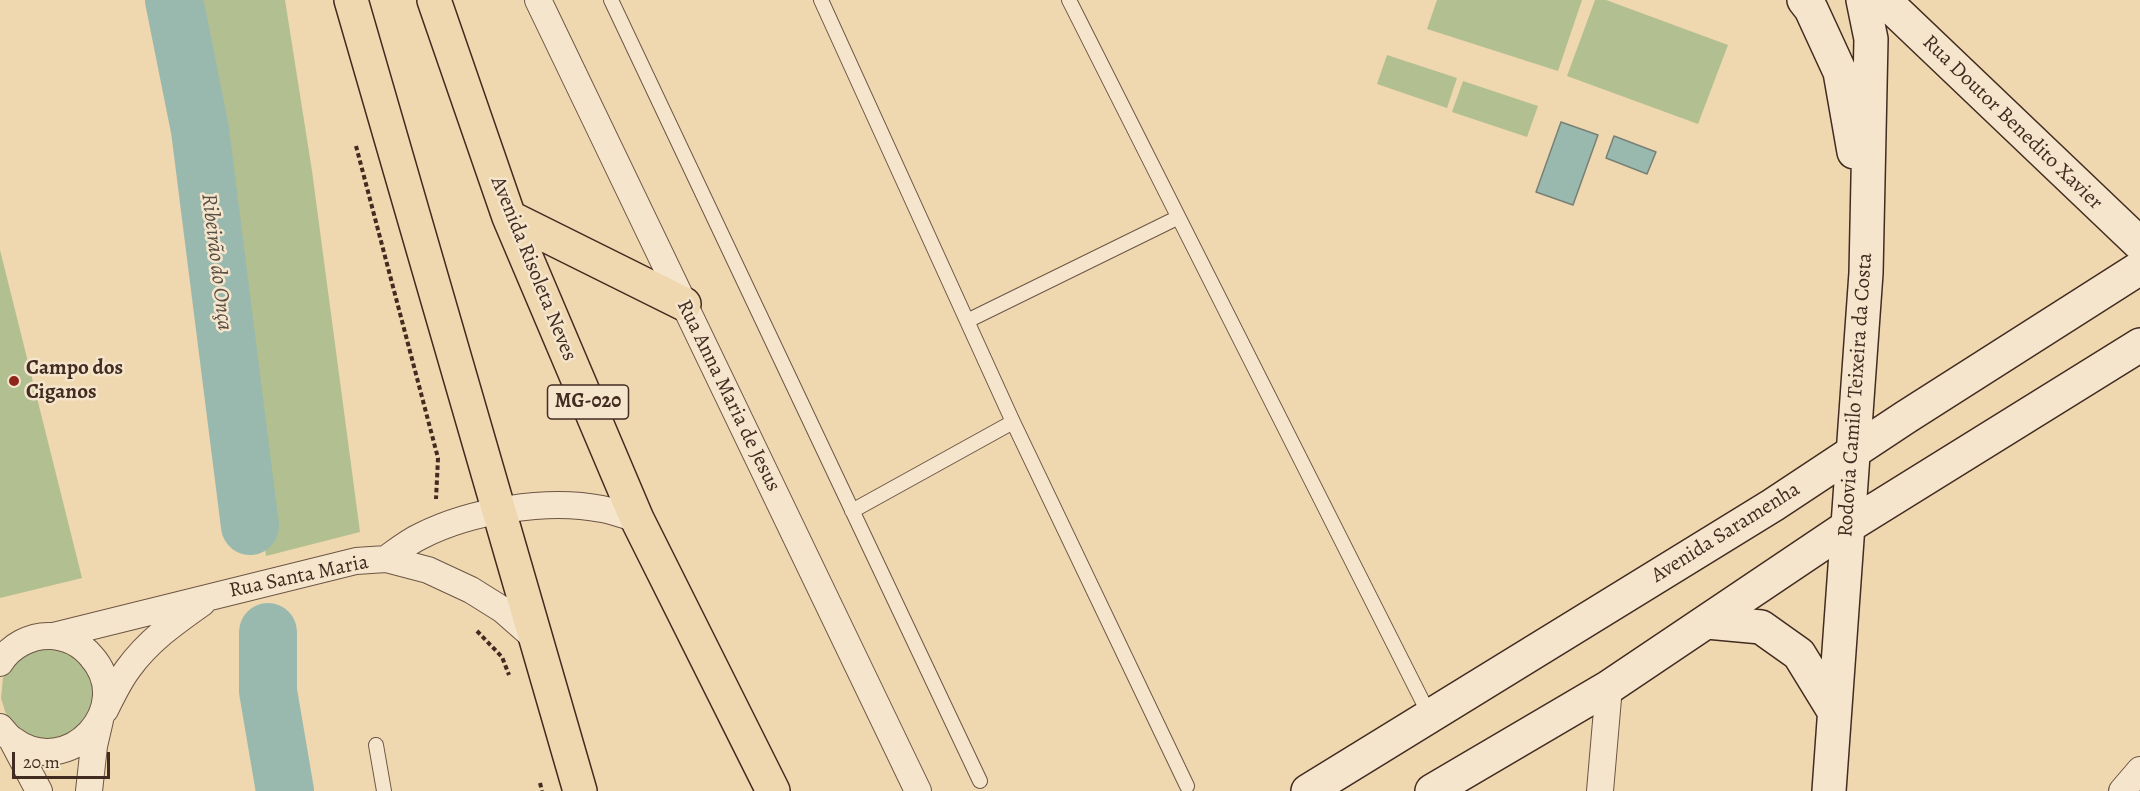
<!DOCTYPE html>
<meta charset="utf-8">
<style>
body{margin:0}
#map{position:relative;width:2140px;height:791px;overflow:hidden;background:#efd7b0;font-family:Alegreya,serif}
canvas{display:block}
.scale{position:absolute;left:12px;top:752px;width:98px;height:27px;box-sizing:border-box;border:3px solid #422b20;border-top:0;padding-left:8px;font-size:18px;line-height:21px;white-space:nowrap;color:#422b20;-webkit-text-stroke:4px #f5e5cc;paint-order:stroke}
</style>
<div id="map">
<canvas width="2140" height="791"></canvas>
<div class="scale">20 m</div>
</div>
<script>
const context = document.querySelector('canvas').getContext('2d');
context.lineJoin = 'round';
function paint(path, color) { context.fillStyle = color; context.fill(path, 'evenodd'); }
function trace(path, color, width, dash) { context.strokeStyle = color; context.lineWidth = width; context.lineCap = dash ? 'butt' : 'round'; context.setLineDash(dash || []); context.stroke(path); }
function drawText(font, color, halo, rows, align = 'center') {
  context.font = font + ' Alegreya,serif'; context.lineWidth = 5; context.setLineDash([]); context.textBaseline = 'middle'; context.strokeStyle = halo; context.fillStyle = color; for (const [text, x, y, turn = 0] of rows) {
    context.save(); context.translate(x, y); context.rotate((+turn || 0) * Math.PI / 180); context.textAlign = isNaN(turn) ? turn : align; if (halo) context.strokeText(text, 0, 0); context.fillText(text, 0, 0); context.restore();
  }
}
paint(new Path2D(`
 M181 0H285L312 171 360 532 266 556 225 247Z
 M1437 0H1582L1558 71 1427 29Z
 M1595 0H1606L1728 45 1698 124 1567 76Z
 M1387 55 1457 78 1447 108 1377 84Z
 M1463 81 1538 106 1527 137 1452 112Z
 M0 250 82 578 0 598Z
 M53 646 84 662 97 695 84 729 49 742 31 737 11 724 5 711 1 698 3 678 20 657 38 648Z`), '#b2bf90');
const water = new Path2D(`
 M1561 122 1598 135 1573 205 1536 192Z
 M1614 136 1656 152 1647 174 1606 158Z`);
paint(water, '#9ab9ae');
trace(water, '#778075', 1.5);
trace(new Path2D(`
 M174 0 200 130 250 526
 M268 632V691L285 791`), '#9ab9ae', 58);
const lane = new Path2D(`
 M611 0 980 781
 M821 0 1013 422 1187 786
 M1069 0 1430 716
 M967 321 1177 218
 M852 511 1013 422
 M376 745 384 791`);
const street = new Path2D(`
 M538 0 918 791
 M386 559C397 551 408 542 421 536 470 511 547 498 602 509 614 511 626 516 637 519
 M53 636 356 561 386 559 428 570 471 590 503 610 536 639
 M0 663C10 646 31 635 51 636 66 637 81 644 91 656 137 707 68 781 13 740 8 737 4 731 0 727
 M105 710C112 696 119 681 128 669 148 641 175 622 202 603
 M12 740 39 791
 M89 791 94 746 100 720
 M1600 791 1609 687
 M2122 791 2140 770`);
const secondary = new Path2D(`
 M1804 0 1811 9 1840 72 1854 152
 M1884 0 2140 244
 M1707 622 1761 627 1799 654 1834 711
 M1308 791 1773 505 1906 417 2140 268
 M1432 791 1609 687 1847 527 2140 345
 M1829 791 1866 273 1871 39 1863 0`);
const highway = new Path2D(`
 M351 0 580 791
 M434 0 509 217 637 519 773 791
 M509 217 684 304`);
trace(lane, '#6d5644', 16);
trace(street, '#6d5644', 28);
trace(secondary, '#422b20', 36);
trace(highway, '#422b20', 36);
trace(new Path2D(`
 M356 146 438 458 436 499
 M477 631 502 657 509 675
 M540 783 542 791`), '#422b20', 4, [4.5, 3]);
trace(lane, '#f5e5cc', 14);
trace(street, '#f5e5cc', 26);
trace(secondary, '#f5e5cc', 33);
trace(highway, '#efd7b0', 33);
for (const [x, y, r, color] of [
 [14,381,6,"#8f2418"]
]) { const dot = new Path2D(); dot.arc(x, y, r, 0, 2 * Math.PI); context.fillStyle = color; context.fill(dot); trace(dot, '#f5e5cc', 2); }
for (const [x, y, w] of [
 [588,402,81]
]) { const box = new Path2D(); box.roundRect(x - w / 2, y - 17, w, 34, 4.5); context.fillStyle = '#f5e5cc'; context.fill(box); trace(box, '#422b20', 1.5); }
drawText('bold 20px', '#422b20', null, [
 ["MG-020",588,402]
]);
drawText('21px', '#422b20', '#f5e5cc', [
 ["Rua Doutor Benedito Xavier",2012,123,44],
 ["Avenida Risoleta Neves",533,269,68],
 ["Rodovia Camilo Teixeira da Costa",1856,395,-86],
 ["Rua Anna Maria de Jesus",728,396,64],
 ["Avenida Saramenha",1726,533,-32],
 ["Rua Santa Maria",299,577,-12]
]);
drawText('bold 21px', '#422b20', '#f5e5cc', [
 ["Campo dos",26,369],
 ["Ciganos",26,393]
], 'left');
drawText('italic 22px', '#584e44', '#f5e5cc', [
 ["Ribeirão do Onça",216,262,83]
]);
</script>
